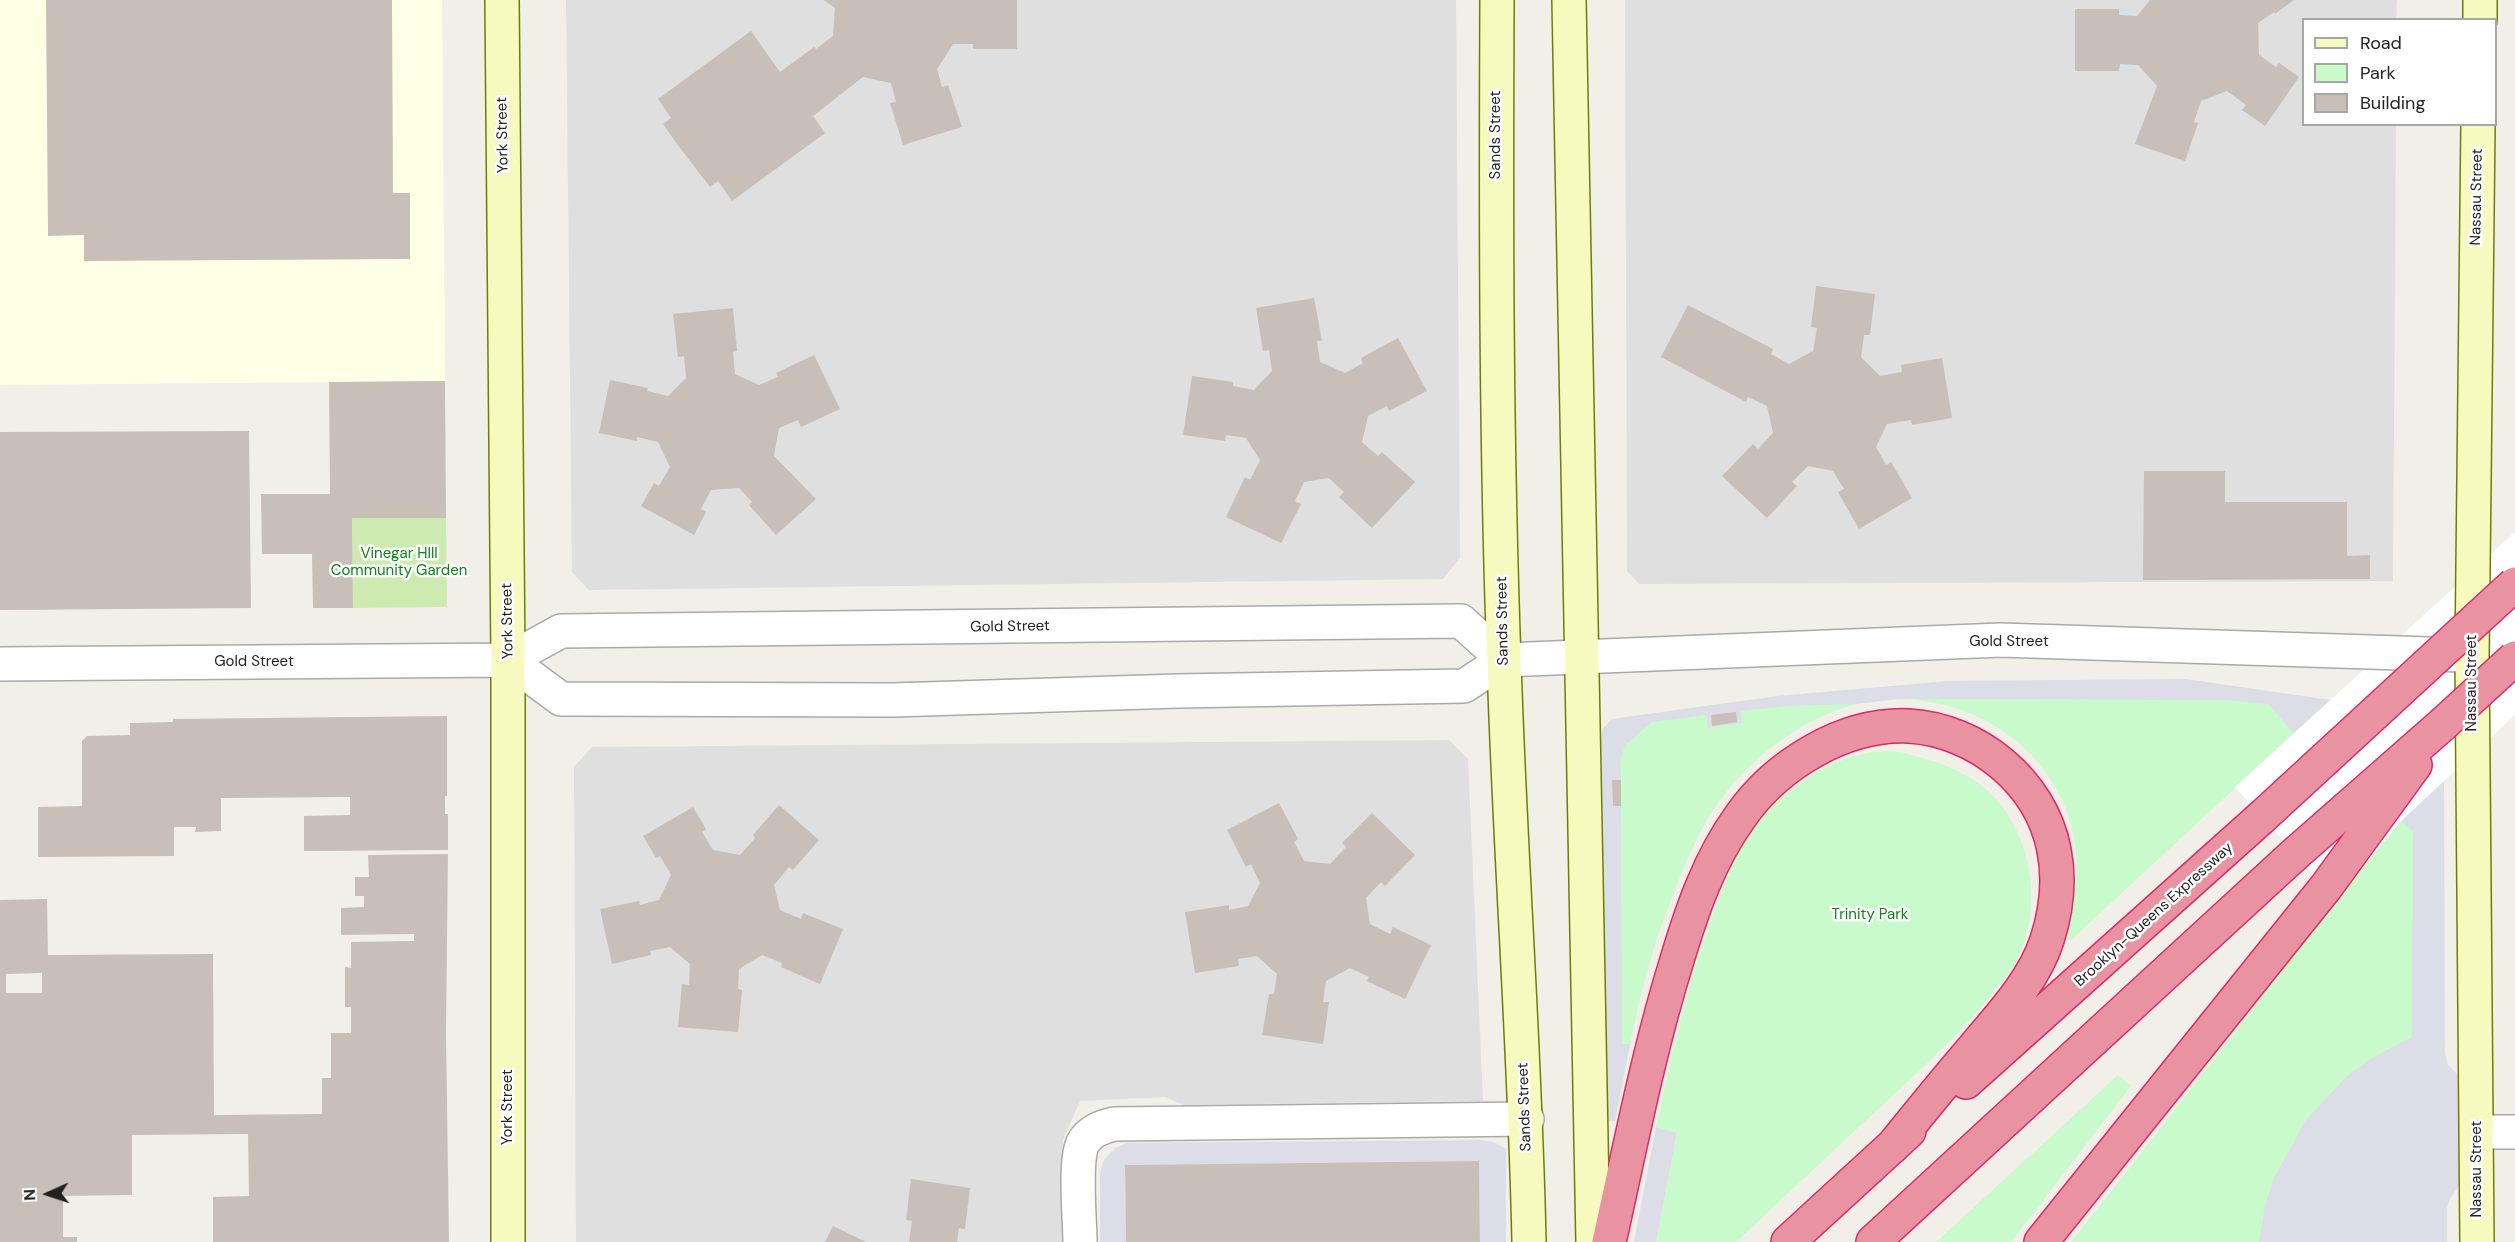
<!DOCTYPE html>
<style>
body{margin:0}
#map{position:relative;width:2515px;height:1242px;overflow:hidden;background:#f2efe9;font-family:"DM Sans",sans-serif}
canvas{display:block}
.legend{position:absolute;left:2302px;top:18px;width:195px;height:108px;box-sizing:border-box;background:#fff;border:2px solid #a7a7a7;margin:0;padding:8px 10px;list-style:none;font-size:18px;color:#222}
.legend li{display:flex;align-items:center;gap:12px;height:30px}
.legend b{width:30px;border:2px solid #a7a7a7}
.north{position:absolute;left:18px;top:1164px;width:60px;height:60px;-webkit-text-stroke:4px #fff;paint-order:stroke;rotate:267deg;font-size:16px;font-weight:700;line-height:24px;text-align:center;color:#222}
.north::after{content:'';display:block;margin:auto;width:21px;height:27px;background:#222;clip-path:polygon(50% 0,100% 100%,50% 72%,0 100%)}
</style>
<div id="map">
<canvas width="2515" height="1242"></canvas>
<ul class="legend">
<li><b style="height:8px;background:#f7fabf"></b>Road</li>
<li><b style="height:16px;background:#c8facc"></b>Park</li>
<li><b style="height:16px;background:#c7bfb8"></b>Building</li>
</ul>
<div class="north">N</div>
</div>
<script>
const context = document.querySelector('canvas').getContext('2d');
context.lineJoin = 'round';
function paint(path, color) { context.fillStyle = color; context.fill(path, 'evenodd'); }
function trace(path, color, width, dash) { context.strokeStyle = color; context.lineWidth = width; context.lineCap = dash ? 'butt' : 'round'; context.setLineDash(dash || []); context.stroke(path); }
function drawText(font, color, halo, rows, align = 'center') {
  context.font = font + ' "DM Sans",sans-serif'; context.lineWidth = 5; context.setLineDash([]); context.textBaseline = 'middle'; context.strokeStyle = halo; context.fillStyle = color; for (const [text, x, y, turn = 0] of rows) {
    context.save(); context.translate(x, y); context.rotate((+turn || 0) * Math.PI / 180); context.textAlign = isNaN(turn) ? turn : align; if (halo) context.strokeText(text, 0, 0); context.fillText(text, 0, 0); context.restore();
  }
}
paint(new Path2D(`
 M566 0H1456L1460 558 1443 579 589 590 572 572Z
 M1625 0H2397L2396 19 2304 20V124L2396 125 2393 581 1639 584 1627 571Z
 M1449 740 1468 759 1483 1101 1184 1105 1165 1097 1080 1101 1063 1140 1064 1242H576L574 767 592 747Z`), '#e0dfdf');
paint(new Path2D(`
 M0 0H442L445 381 0 385Z`), '#ffffe5');
paint(new Path2D(`
 M352 518H446L447 607 353 608Z`), '#cdebb0');
paint(new Path2D(`
 M2185 679 2330 700 2070 941 2063 933C2112 813 2022 701 1899 699 1833 698 1768 741 1728 790 1706 816 1692 847 1680 877 1663 919 1648 963 1638 1007 1630 1041 1625 1075 1618 1109L1615 1121 1611 1122 1600 745 1603 729 1612 719 1778 696 1949 681Z
 M1895 751C1952 764 1999 781 2021 841 2036 882 2035 924 2015 964 2010 973 2002 981 1996 989 1968 1025 1935 1056 1902 1087 1846 1139 1791 1190 1736 1242H1656L1677 1134 1656 1127C1673 1050 1689 973 1719 899 1727 878 1736 853 1750 833 1777 795 1817 764 1863 754 1873 751 1884 752 1895 751Z
 M2421 801 2420 1242H2071C2139 1157 2205 1070 2271 984 2319 921 2365 857 2421 801Z
 M2118 1075 2131 1086 2011 1242H1936Z`), '#c8facc');
paint(new Path2D(`
 M2185 679 2330 700 2294 733 2268 704 2227 700 1899 699 1857 704 1787 706 1741 711 1742 723 1708 728 1706 715 1652 722 1625 745 1620 762 1621 780 1612 781 1613 806H1621L1622 1044H1630L1615 1121H1607L1600 745 1603 729 1612 719 1778 696 1949 681Z
 M2444 780 2445 1053 2448 1065 2458 1075 2462 1085V1181L2450 1199 2447 1208V1242H2259L2265 1206 2274 1178 2306 1120 2347 1076 2372 1058 2412 1037 2413 831 2401 821Z
 M1656 1127 1677 1133 1656 1242H1634Z
 M1480 1140 1494 1142 1506 1149V1242H1480L1479 1161 1125 1165 1126 1242H1100V1172L1104 1160 1115 1148 1127 1143Z`), '#dddde8');
paint(new Path2D(`
 M2515 532V715L2401 821 2336 899 2235 787Z`), '#fff');
paint(new Path2D(`
 M46 0H392L393 193H410V259L84 261V235L48 236Z
 M824 0H1017V49H973V44H953L937 69 942 87 948 85 962 127 903 145 890 103 896 102 891 83 863 77 813 116 825 133 732 201 718 181 710 187 677 144 663 124 671 118 658 99 751 31 780 72 814 47 816 49 833 36 835 8Z
 M2150 0H2294L2275 14 2274 12 2258 23 2259 55 2276 67 2279 63 2299 77 2265 126 2242 110 2246 105 2227 91 2201 101 2194 122 2198 123 2185 161 2135 144 2157 86 2138 65 2120 64 2119 71H2075V9H2119V15L2137 16Z
 M1816 286 1875 294 1870 335H1864L1861 357 1880 376 1902 372 1901 365 1942 358 1952 418 1912 425 1911 420 1887 424 1876 447 1886 465 1891 462 1912 498 1859 529 1838 492 1844 489 1833 471 1808 466 1792 482 1797 486 1767 518 1722 476 1753 444 1758 449 1773 433 1767 406 1748 397 1746 402 1661 357 1688 305 1773 349 1771 354 1789 364 1813 351 1817 328 1811 327Z
 M1314 298 1322 341H1317L1320 362 1345 373 1363 363 1361 358 1398 338 1427 391 1389 411 1387 406 1368 416 1362 442 1378 456 1382 452 1415 482 1372 528 1339 497 1344 492 1329 478 1304 482 1295 501 1301 504 1281 543 1226 517 1245 477 1250 480 1260 460 1246 438 1226 435 1225 441 1183 435 1192 376 1233 382V386L1254 390 1272 371 1269 350 1263 351 1256 308Z
 M733 308 737 351 733 352 735 374 759 385 778 377 776 373 814 355 840 409 801 427 798 420 779 428 774 456 816 499 776 535 749 505 752 502 739 488 711 490 701 509 706 512 694 535 641 506 654 483 659 486 670 467 658 442 637 437V441L599 433 610 380 648 388 647 391 668 396 686 378 684 356 678 357 673 314Z
 M445 381 446 518H352L353 608H313L312 554H262L261 494H330L329 382Z
 M249 431 251 608 0 610V432Z
 M2144 471H2225V502H2347V556L2370 555V579L2143 580Z
 M1736 712 1737 722 1712 726 1711 715Z
 M447 716V796H445V814H448V850L304 851V816L350 815V797L221 798V831L195 832 196 827H174V856L38 857V807L82 806V741L87 736 130 735V723L173 722V719Z
 M1612 780H1621V806H1613Z
 M1279 803 1298 839 1294 842 1304 861 1330 864 1346 847 1342 843 1372 813 1415 855 1385 886 1381 882 1366 898 1370 924 1390 934 1393 927 1431 945 1405 999 1367 981 1369 977 1350 968 1326 981 1323 1002H1329L1323 1044 1262 1035 1269 994H1274L1277 974 1257 956 1238 959 1239 966 1195 973 1185 912 1229 905V910L1248 906 1260 883 1251 864 1246 867 1227 830Z
 M779 805 819 840 793 870 789 867 774 885 780 910 801 919 803 913 843 929 820 984 781 967 782 963 762 955 739 969 738 989 742 990 738 1032 678 1027 682 984 689 985 690 964 670 947 650 951 651 955 612 964 600 909 639 901 640 905 659 900 671 875 660 856 656 858 643 836 693 807 706 829 702 832 713 850 740 855 755 838 753 835Z
 M448 854 446 1032 449 1242H213V1197L249 1196 248 1134 132 1135V1195L63 1196V1237H77V1242H0V900L47 899 48 955 213 954 214 1115 322 1114V1078H331V1033H351V1007H345V967L351 968V942L414 941V934L341 935V908L364 907V896H355V877H369L368 855ZM42 973V993H6V974Z
 M1479 1161 1480 1242H1126L1125 1165Z
 M911 1179 970 1188 965 1229 959 1228 957 1242H909L912 1221 906 1220Z
 M833 1226 866 1242H825Z`), '#c7bfb8');
const street = new Path2D(`
 M508 660 561 699 893 700 1178 691 1464 686 1504 660 2001 640 2461 655
 M0 664 508 660 561 631 1461 621 1504 660
 M2477 1132H2515
 M1080 1242C1080 1220 1074 1161 1083 1143 1089 1131 1102 1127 1114 1124L1527 1119`);
const secondary = new Path2D(`
 M502 0 508 660V1242
 M1497 0C1496 220 1496 442 1504 662 1510 855 1525 1048 1529 1242
 M1569 0 1593 1242
 M2480 20V0
 M2477 1242 2472 656 2478 124`);
const highway = new Path2D(`
 M1966 1082 2262 817
 M1609 1242C1630 1148 1648 1053 1677 960 1692 910 1709 860 1740 817 1776 765 1844 723 1909 726 1977 730 2041 782 2054 850 2060 880 2056 912 2047 940 2034 980 2003 1013 1977 1044 1948 1078 1920 1112 1892 1147
 M1788 1242 1909 1131
 M1873 1242 2295 854 2443 724
 M2041 1242 2326 887 2415 765`);
trace(street, '#a9a9a9', 36);
trace(secondary, '#707d05', 36);
trace(highway, '#dc2a67', 36);
trace(street, '#fff', 33);
trace(secondary, '#f7fabf', 33);
trace(highway, '#e892a2', 33);
const highwayBridge = new Path2D(`
 M2443 724 2515 658
 M2262 817 2515 584`);
trace(highwayBridge, '#dc2a67', 36, []);
trace(highwayBridge, '#e892a2', 33);
drawText('15px', '#222', '#fff', [
 ["York Street",503,135,-91],
 ["Sands Street",1496,135,-90],
 ["Nassau Street",2477,197,-89],
 ["York Street",508,621,-91],
 ["Sands Street",1503,621,-91],
 ["Gold Street",1010,627,-1],
 ["Gold Street",2009,642],
 ["Gold Street",254,662],
 ["Nassau Street",2472,683,-90],
 ["Brooklyn-Queens Expressway",2154,915,-42],
 ["York Street",508,1107,-90],
 ["Sands Street",1525,1107,-92],
 ["Nassau Street",2477,1169,-90]
]);
drawText('15px', '#0c8416', '#fff', [
 ["Vinegar HIll",399,554],
 ["Community Garden",399,571],
 ["Trinity Park",1870,915]
]);
</script>
